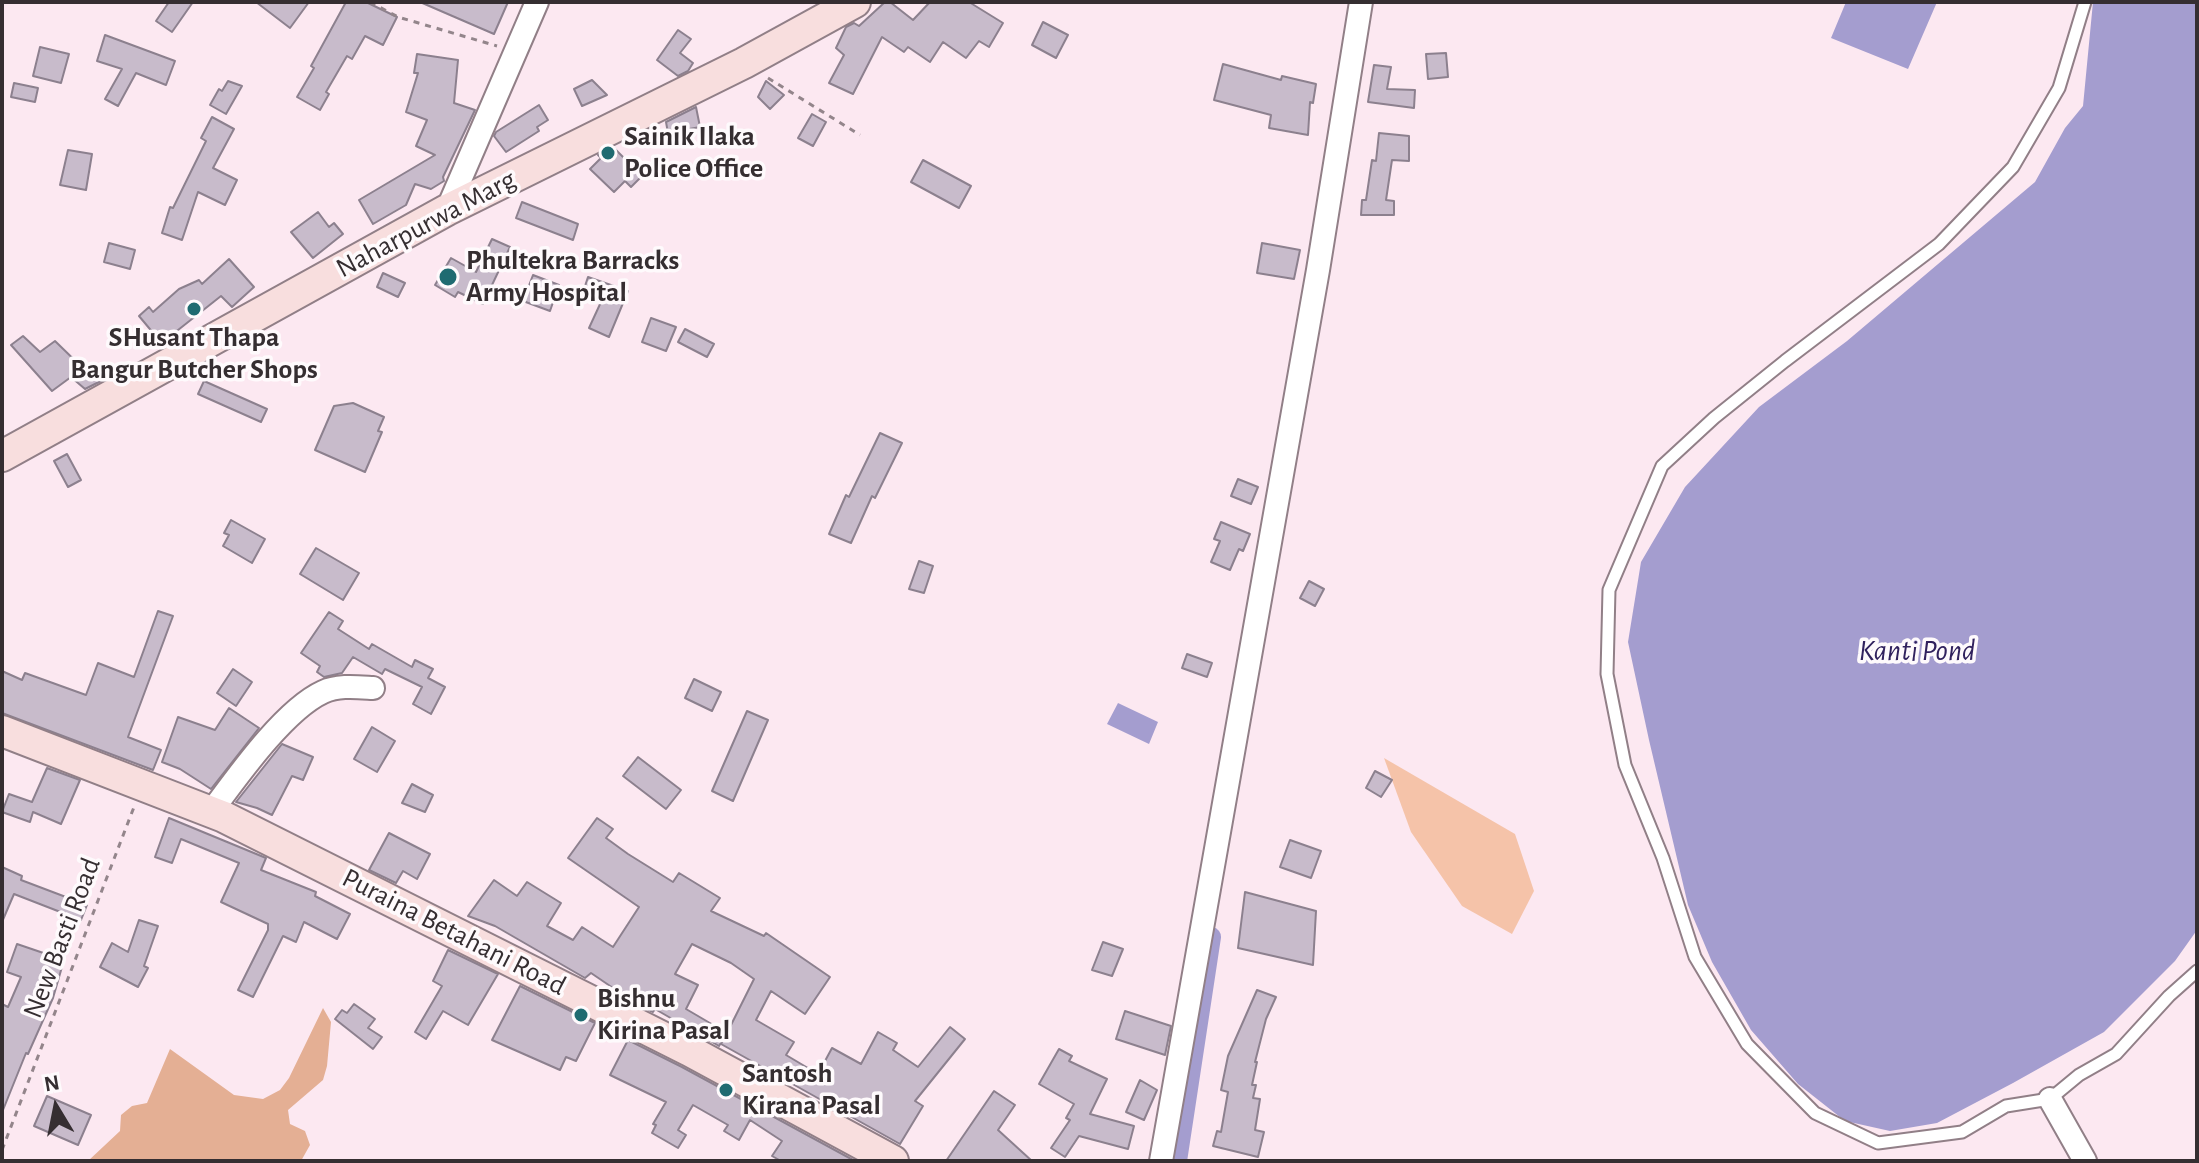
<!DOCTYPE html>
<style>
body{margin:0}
#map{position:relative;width:2199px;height:1163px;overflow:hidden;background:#fce8f1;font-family:"Alegreya Sans",sans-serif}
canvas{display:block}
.frame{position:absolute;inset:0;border:4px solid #352e31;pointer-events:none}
.north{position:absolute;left:16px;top:1067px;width:80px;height:80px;-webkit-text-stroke:6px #fefafc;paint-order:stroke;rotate:350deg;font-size:22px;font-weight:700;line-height:32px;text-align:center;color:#352e31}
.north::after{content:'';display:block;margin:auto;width:28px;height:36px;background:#352e31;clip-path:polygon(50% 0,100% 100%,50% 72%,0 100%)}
</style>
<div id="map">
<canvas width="2199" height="1163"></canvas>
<div class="frame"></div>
<div class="north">N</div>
</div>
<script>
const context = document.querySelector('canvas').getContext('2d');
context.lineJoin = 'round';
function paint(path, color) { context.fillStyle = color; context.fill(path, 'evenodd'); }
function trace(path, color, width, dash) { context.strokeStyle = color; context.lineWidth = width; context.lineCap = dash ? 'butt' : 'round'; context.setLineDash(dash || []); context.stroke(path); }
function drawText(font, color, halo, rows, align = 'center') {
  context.font = font + ' "Alegreya Sans",sans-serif'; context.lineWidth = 7; context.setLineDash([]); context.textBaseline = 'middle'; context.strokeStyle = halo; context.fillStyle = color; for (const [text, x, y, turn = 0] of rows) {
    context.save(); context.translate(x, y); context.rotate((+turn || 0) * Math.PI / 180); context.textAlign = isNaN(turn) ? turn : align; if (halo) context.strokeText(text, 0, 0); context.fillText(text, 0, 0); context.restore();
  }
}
paint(new Path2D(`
 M1384 758 1515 834 1534 891 1512 934 1462 906 1411 832Z`), '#f5c3a9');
paint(new Path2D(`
 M323 1008 331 1022 327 1066 323 1080 288 1110 290 1124 305 1131 310 1145 301 1161H88L120 1131 121 1115 132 1106 147 1103 170 1049 234 1095 263 1099 280 1090 289 1078Z`), '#e4af94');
paint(new Path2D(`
 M1846 2H1937L1908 69 1831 38Z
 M2093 2H2197V930L2175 961 2104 1032 2013 1083 1937 1123 1890 1131 1845 1121 1798 1084 1751 1030 1712 962 1688 905 1649 740 1628 642 1641 562 1685 487 1759 407 1847 341 2035 182 2065 128 2083 106Z
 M1118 703 1158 722 1149 744 1107 724Z`), '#a49dcf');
trace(new Path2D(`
 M1177 1161 1211 937`), '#a49dcf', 20);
const building = new Path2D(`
 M169 2H193L172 32 156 21Z
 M256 2H309L290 28Z
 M346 2H366L397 17 383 45 365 36 352 59 347 56 326 92 329 94 320 110 297 97 314 68 311 66Z
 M420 2H508L494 34Z
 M885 2H890L913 20 930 2H969L1003 23 989 47 979 41 966 58 943 42 930 62 908 47 904 52 882 37 853 94 829 83 844 55 836 48 846 27 854 23 859 26Z
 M1043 22 1068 35 1056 58 1032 45Z
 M678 30 691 39 680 53 693 63 688 71 678 76 657 60Z
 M105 35 175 61 166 85 136 73 118 106 105 99 122 69 97 61Z
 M40 47 69 54 61 83 33 76Z
 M1446 53 1448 77 1428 79 1426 54Z
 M417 54 458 60 454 103 475 110 443 177 444 181 431 189 415 184 406 205 373 224 359 200 435 155 416 146 427 120 406 112 418 73H414Z
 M1223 64 1281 80 1282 76 1316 84 1313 103 1310 102 1308 135 1269 128 1271 115 1214 100Z
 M1374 65 1391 67 1387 89 1415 90 1414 108 1368 102Z
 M592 80 607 95 582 106 574 89Z
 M228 81 242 86 226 114 210 105 219 89 222 91Z
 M766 81 784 95 770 109 758 97Z
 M14 83 38 88 35 102 11 97Z
 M539 105 548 120 537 127 539 131 506 152 494 136 496 132Z
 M696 107 700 127 668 133 666 122Z
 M812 114 826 122 813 146 798 138Z
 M212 117 234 129 213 168 237 180 225 205 198 192 182 240 162 233 170 207 173 208 206 141 201 138Z
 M1379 133 1409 136V161L1392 160 1386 200 1394 201V215H1361L1362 200H1366L1372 160 1376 161Z
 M614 148 642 176 631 187 625 181 614 192 590 169 601 158 598 155Z
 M68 150 92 154 86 190 60 185Z
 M923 160 971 186 959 208 911 182Z
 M522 202 578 224 573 240 516 218Z
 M318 212 329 227 334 223 343 234 313 258 291 232Z
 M492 239 510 247 483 304 458 292 455 297 435 285 451 258 476 272Z
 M109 243 135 250 130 269 104 262Z
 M1262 243 1300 250 1294 279 1257 273Z
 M229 259 254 287 232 307 221 296 173 334 177 339 164 346 139 316 149 307 153 312 179 289 199 280 202 284Z
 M383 273 405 283 398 297 377 287Z
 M533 275 559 285 550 311 523 301Z
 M588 277 628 291 609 337 589 328 601 302 582 295Z
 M651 318 676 327 666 351 642 342Z
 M685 329 714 344 707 357 678 342Z
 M23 336 40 352 55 341 93 378 97 374 103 380 85 389 71 377 52 391 11 345Z
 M204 381 267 409 261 422 198 394Z
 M353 403 384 417 378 431 382 432 365 472 315 450 334 406Z
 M880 433 902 443 875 498 872 496 851 543 829 534 846 495 849 497Z
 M67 454 81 480 68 487 54 461Z
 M1238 479 1258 487 1251 504 1231 496Z
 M231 520 265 539 252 563 223 546 229 535 224 533Z
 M1221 522 1250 534 1243 551 1239 549 1230 570 1211 562 1220 541 1214 539Z
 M316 548 359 573 343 600 300 574Z
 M919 561 933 566 924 593 909 589Z
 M1309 581 1324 589 1315 606 1300 598Z
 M158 611 173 616 128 737 161 750 153 770 2 713V671L22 680 25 673 86 695 98 663 134 677Z
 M329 612 343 621 338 629 369 649 372 644 412 667 415 660 433 669 428 678 445 687 431 714 413 704 422 687 385 669 382 674 353 657 342 673 324 677 317 672 320 666 301 653Z
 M1187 654 1212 663 1207 677 1182 668Z
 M233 669 252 682 236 706 217 693Z
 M694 679 721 692 712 711 685 698Z
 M229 708 259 728 211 789 180 769 162 762 178 717 215 730Z
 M747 711 768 720 733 801 712 791Z
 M372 727 395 741 377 772 354 759Z
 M282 744 313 757 303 780 292 776 272 815 257 808 236 802Z
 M638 757 681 790 666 809 623 776Z
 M47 768 80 780 61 824 33 812 30 822 2 812 9 794 32 802Z
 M1375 771 1392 780 1381 797 1366 788Z
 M412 784 433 795 425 812 402 803Z
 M169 818 266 858 261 870 316 892 315 896 350 914 337 939 304 922 296 942 283 936 253 997 238 990 268 930V924L221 902 239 863 181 839 172 863 155 857Z
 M597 818 613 829 606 838 628 854 673 882 679 873 720 898 711 911 764 936 766 933 830 977 805 1014 771 991 756 1020 794 1042 786 1055 818 1074 832 1048 861 1064 878 1032 897 1043 893 1050 918 1067 950 1027 965 1039 915 1101 923 1106 900 1144 721 1044 724 1038 719 1046 655 1009 653 1012 638 1005 591 973 585 978 495 926 468 916 494 880 517 896 527 882 561 903 547 926 573 940 582 927 613 947 639 907 568 858ZM692 944 731 963 754 979 727 1033 686 1009 698 985 675 974Z
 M389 833 430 854 417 879 403 871 396 883 369 870Z
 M1290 840 1321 851 1311 878 1280 867Z
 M2 867 22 876 21 880 87 905 81 920 14 894 2 922Z
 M1245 892 1316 911 1313 965 1238 948Z
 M139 920 158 926 144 966 148 968 138 987 100 967 112 943 128 952Z
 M1103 942 1123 949 1112 976 1092 970Z
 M17 944 64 960 53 998 28 1054 26 1053 3 1110 2 1004 8 1007 21 977 7 972Z
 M448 950 498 974 468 1025 443 1011 426 1039 415 1032 442 986 433 981Z
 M520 986 595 1023 576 1061 566 1057 560 1070 492 1040Z
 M1257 990 1276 997 1266 1019 1255 1062H1257L1252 1085H1256L1253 1098 1260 1099 1255 1130 1264 1132 1258 1157 1213 1146 1217 1131 1221 1132 1228 1092 1221 1090 1228 1056Z
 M354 1004 375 1019 368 1028 382 1037 373 1049 335 1019 342 1010 347 1013Z
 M1125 1011 1171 1026 1165 1055 1116 1039Z
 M628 1040 682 1067 855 1161H781L772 1156 782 1141 750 1120 739 1140 724 1131 728 1125 693 1105 678 1130 686 1135 678 1148 652 1133 656 1125 653 1124 666 1102 610 1075Z
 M1059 1049 1072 1056 1069 1061 1107 1079 1090 1114 1134 1126 1128 1149 1079 1136 1065 1157 1051 1148 1070 1120 1066 1118 1074 1104 1039 1084Z
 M1140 1080 1157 1090 1144 1120 1126 1112Z
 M994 1091 1015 1105 998 1130 1032 1161H946Z
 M47 1096 91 1115 78 1145 34 1126Z`);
paint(building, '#c8bbcb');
trace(building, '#8c808e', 2);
const lane = new Path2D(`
 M2085 2 2059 88 2013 167 1939 244 1785 361 1714 418 1662 466 1609 590 1607 674 1625 765 1663 858 1695 957 1747 1044 1815 1113 1878 1143 1962 1132 2006 1106 2050 1099 2079 1075 2116 1054 2169 996 2197 971`);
const street = new Path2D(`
 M447 210 537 2
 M211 812C237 777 284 710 323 692 338 685 356 687 373 688
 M2050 1099 2085 1161
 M1161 1161 1318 270 1361 2`);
const secondary = new Path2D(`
 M2 456 447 210 744 63 855 2
 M2 731 224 817 690 1051 893 1161`);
trace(lane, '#917f87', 15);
trace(street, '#917f87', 26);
trace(secondary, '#917f87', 34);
trace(new Path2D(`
 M370 2 398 17 497 46
 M768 78 860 135
 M2 1150 134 807`), '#93858b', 3, [6, 6]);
trace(lane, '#fff', 11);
trace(street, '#fff', 22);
trace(secondary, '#f8dede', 30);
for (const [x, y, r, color] of [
 [608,153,8,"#1f6b71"],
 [448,277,10,"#1f6b71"],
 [194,309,8,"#1f6b71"],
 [581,1015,8,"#1f6b71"],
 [726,1090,8,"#1f6b71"]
]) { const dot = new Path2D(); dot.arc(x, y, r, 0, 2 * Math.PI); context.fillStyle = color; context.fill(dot); trace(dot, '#fefafc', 3); }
drawText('bold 28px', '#352e31', '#fefafc', [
 ["Sainik Ilaka",624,137],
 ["Police Office",624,169],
 ["Phultekra Barracks",466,261],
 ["Army Hospital",466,293],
 ["SHusant Thapa",194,338,"center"],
 ["Bangur Butcher Shops",194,370,"center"],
 ["Bishnu",597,999],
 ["Kirina Pasal",597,1031],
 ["Santosh",742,1074],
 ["Kirana Pasal",742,1106]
], 'left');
drawText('28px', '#352e31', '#fefafc', [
 ["Naharpurwa Marg",426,224,-28],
 ["Puraina Betahani Road",454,932,27],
 ["New Basti Road",62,938,-69]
]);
drawText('italic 30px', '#31225e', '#fefafc', [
 ["Kanti Pond",1917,651]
]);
</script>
